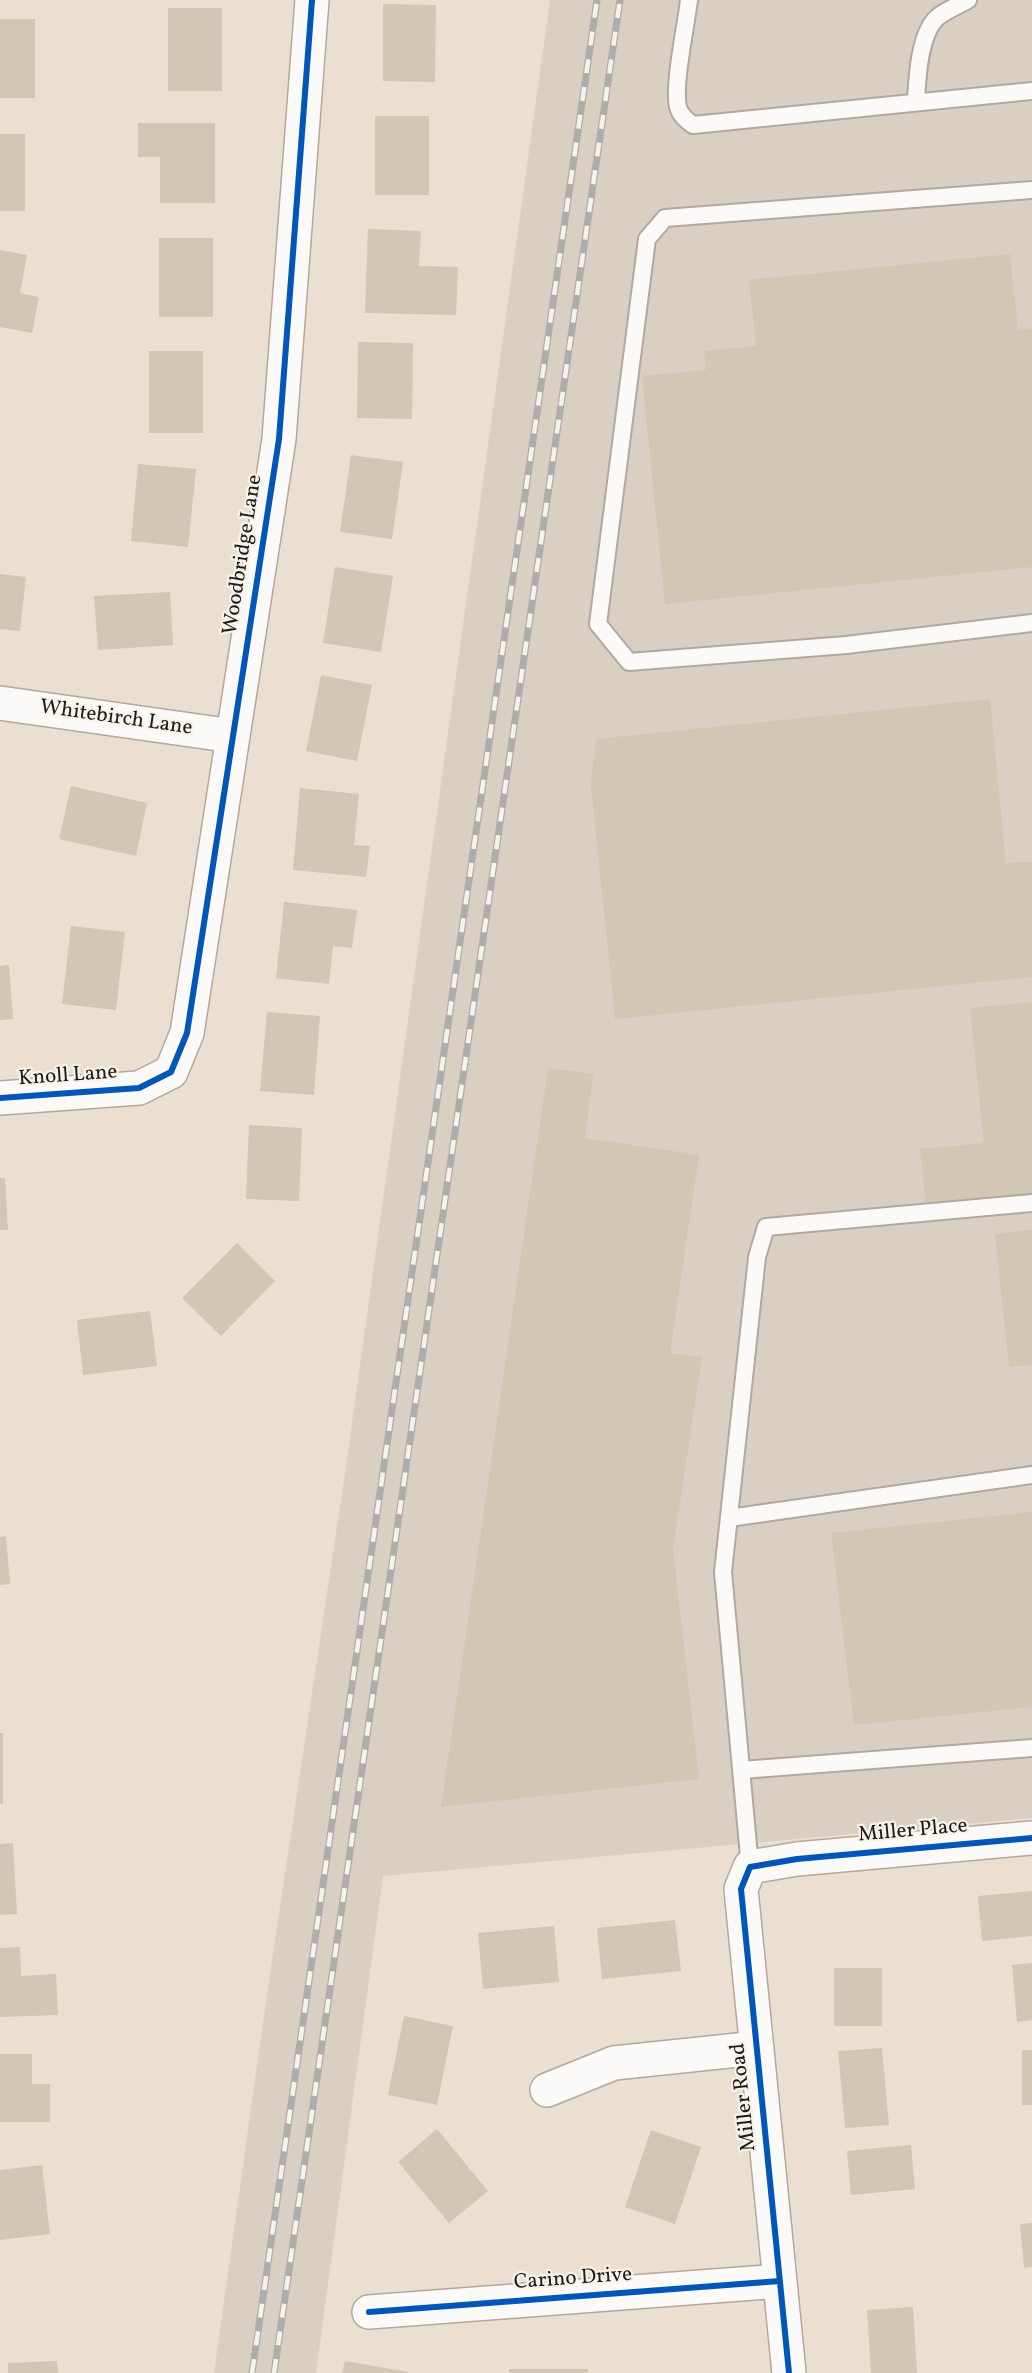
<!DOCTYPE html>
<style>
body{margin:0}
canvas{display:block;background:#eadfd0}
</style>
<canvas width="1032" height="2373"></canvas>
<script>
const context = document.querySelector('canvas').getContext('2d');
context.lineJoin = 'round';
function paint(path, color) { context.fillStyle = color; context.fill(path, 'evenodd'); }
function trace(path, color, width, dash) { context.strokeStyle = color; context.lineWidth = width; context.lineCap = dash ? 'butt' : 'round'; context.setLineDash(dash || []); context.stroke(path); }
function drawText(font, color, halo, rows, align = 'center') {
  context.font = font + ' Vollkorn,serif'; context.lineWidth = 4.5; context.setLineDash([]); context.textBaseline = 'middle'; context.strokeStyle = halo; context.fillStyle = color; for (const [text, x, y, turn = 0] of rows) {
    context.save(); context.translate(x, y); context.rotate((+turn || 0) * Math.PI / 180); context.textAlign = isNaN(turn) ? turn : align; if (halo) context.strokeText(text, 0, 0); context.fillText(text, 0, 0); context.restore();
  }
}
paint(new Path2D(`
 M550 0H1032V1818L383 1876 316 2373H214L267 1994 345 1473Z`), '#dacfc3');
paint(new Path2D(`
 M383 4 436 5 435 82 383 81Z
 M168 8H222V91H168Z
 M0 19H35V98H0Z
 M375 116H429V195H375Z
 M138 123H215V203H160V157H138Z
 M0 134H25V211H0Z
 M368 229 421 231 419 266 458 267 456 315 365 313Z
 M159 238H213V317H159Z
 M0 250 27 255 20 293 39 297 32 333 0 327Z
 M1010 254 1018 330 1032 329V567L665 604 642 376 706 370 704 351 756 346 749 280Z
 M358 342 413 343 412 419 357 418Z
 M149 351H203V433H149Z
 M351 455 403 462 392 539 340 532Z
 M138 464 196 469 188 547 131 541Z
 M335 567 393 576 381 652 323 643Z
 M0 574 26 577 20 631 0 629Z
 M170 592 173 645 98 650 94 596Z
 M321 675 372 685 357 761 306 751Z
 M990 699 1006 863 1032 862V977L615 1019 591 785 596 739Z
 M71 786 147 803 136 856 59 839Z
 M300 788 359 794 354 845 370 846 366 877 293 870Z
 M284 902 357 910 352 948 333 946 329 984 276 978Z
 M71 926 125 932 116 1010 62 1004Z
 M9 965 13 1019 0 1020V966Z
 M1032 1002V1194L926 1205 920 1149 984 1143 970 1008Z
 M267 1012 320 1016 314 1095 260 1091Z
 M548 1068 593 1074 585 1138 699 1155 670 1353 702 1357 673 1549 699 1779 441 1807Z
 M249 1125 302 1128 299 1201 246 1199Z
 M0 1178H5L8 1230H0Z
 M1032 1230V1365L1009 1367 995 1234Z
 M237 1243 275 1281 221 1336 182 1298Z
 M150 1311 157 1366 83 1375 77 1320Z
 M1032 1512V1707L854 1725 831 1533Z
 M6 1536 10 1584 0 1585V1537Z
 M0 1733H3V1804H0Z
 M13 1843 17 1914 0 1915V1844Z
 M1032 1891V1936L982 1941 978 1896Z
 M675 1920 681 1971 602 1979 597 1928Z
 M554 1926 559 1982 483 1989 478 1933Z
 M20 1947 21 1976 56 1974 58 2015 0 2017V1948Z
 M1032 1963V2020L1017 2022 1012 1965Z
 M834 1968H882V2026H834Z
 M404 2016 453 2026 437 2105 388 2095Z
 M882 2048 889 2125 845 2128 838 2051Z
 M1022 2050H1032V2105H1022Z
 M0 2054H32V2084H50V2122H0Z
 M437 2129 488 2191 449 2223 398 2162Z
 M651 2130 701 2147 675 2224 625 2207Z
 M911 2145 915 2189 851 2195 847 2151Z
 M42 2165 50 2234 0 2240V2170Z
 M1032 2223V2267L1024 2268 1020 2224Z
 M913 2307 917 2373H871L867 2310Z
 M57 2361 58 2373H8V2363Z
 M345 2361 408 2372V2373H342Z
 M509 2369H588V2373H509Z`), '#d2c6b5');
const service = new Path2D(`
 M689 0C686 26 673 85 678 107 680 115 686 120 693 125L1032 91
 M916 102C917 80 919 31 939 16 947 10 959 5 968 0
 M1032 190 665 218 647 239 598 624 629 662 846 645 1032 623
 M729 1518 1032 1475
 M741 1770 1032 1748
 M750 1867 723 1572 757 1257 766 1227 1032 1203`);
const minor = new Path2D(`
 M0 703 233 736
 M0 1098 139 1088 171 1072 187 1033 279 439 312 0
 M547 2090 614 2063 757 2048
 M369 2312 780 2281
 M789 2373 741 1889 750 1867 797 1859 1032 1838`);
trace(service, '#b0a9a0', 20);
trace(minor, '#b0a9a0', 36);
trace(service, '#fcfaf8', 16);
trace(minor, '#fcfaf8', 33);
const rail = new Path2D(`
 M252 2373 597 0
 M274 2373 620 0`);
trace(rail, '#aeadab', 7);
trace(rail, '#f7f3e8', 4.5, [14]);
trace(new Path2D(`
 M0 1098 139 1088 171 1072 187 1033 279 439 312 0
 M369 2312 780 2281
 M789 2373 741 1889 750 1867 797 1859 1032 1838`), '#0057b8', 6);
drawText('21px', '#1c1c1c', '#f7f3e8', [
 ["Woodbridge Lane",244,555,-81],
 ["Whitebirch Lane",116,719,8],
 ["Knoll Lane",68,1077,-4],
 ["Miller Place",913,1832,-5],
 ["Miller Road",745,2097,-96],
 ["Carino Drive",573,2280,-4]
]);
</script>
